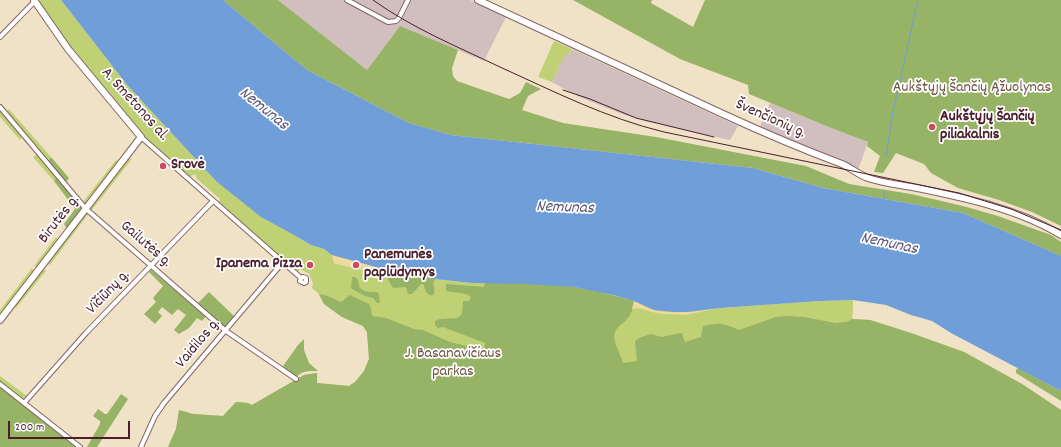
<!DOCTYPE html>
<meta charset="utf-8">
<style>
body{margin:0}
#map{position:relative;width:1061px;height:447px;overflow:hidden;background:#f0e2c6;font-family:Dekko,sans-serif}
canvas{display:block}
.scale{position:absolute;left:8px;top:421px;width:122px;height:18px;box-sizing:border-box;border:2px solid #4a1f2b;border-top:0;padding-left:5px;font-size:12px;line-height:14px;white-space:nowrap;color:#4a1f2b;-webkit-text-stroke:3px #fff;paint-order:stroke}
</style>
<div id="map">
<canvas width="1061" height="447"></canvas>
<div class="scale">200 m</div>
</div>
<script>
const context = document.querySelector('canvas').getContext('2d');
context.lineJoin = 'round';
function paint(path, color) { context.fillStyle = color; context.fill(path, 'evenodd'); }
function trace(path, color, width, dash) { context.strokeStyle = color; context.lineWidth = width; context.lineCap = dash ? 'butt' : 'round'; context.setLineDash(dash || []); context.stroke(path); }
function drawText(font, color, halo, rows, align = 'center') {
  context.font = font + ' Dekko,sans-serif'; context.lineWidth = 3.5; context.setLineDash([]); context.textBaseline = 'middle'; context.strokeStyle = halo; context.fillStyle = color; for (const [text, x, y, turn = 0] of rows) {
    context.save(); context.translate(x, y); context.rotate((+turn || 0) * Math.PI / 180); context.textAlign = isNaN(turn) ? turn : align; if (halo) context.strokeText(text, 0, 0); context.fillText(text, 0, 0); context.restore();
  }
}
paint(new Path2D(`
 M278 0H470L506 17 484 61 400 26 367 70Z
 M572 49 738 126 730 140 645 121 622 114 577 96 552 82 564 55 567 56Z
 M770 103 868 142 858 170 759 129Z`), '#d1bfbf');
paint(new Path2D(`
 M37 0H61L128 86 216 181 302 240 311 245 324 249 330 253 360 263 435 279 472 283 526 284 634 301 645 306 688 312 720 308 820 301 853 300V310L852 319 870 320 911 333 964 352 1022 384 1061 410V447H168L176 429 179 410 193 414 223 416 236 402 248 403 252 405 304 375 317 373V383L349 386 355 382 364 371 369 359 367 332 363 326 342 317 324 304 319 294 312 288 313 283 309 274 300 269 298 272 218 202 220 199 197 179 195 174 190 177 141 134 71 49Z
 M554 41 572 49 567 56H564L552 82 538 77Z
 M9 109 51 157 47 161 6 112Z
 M0 110 22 137 20 140 0 117Z
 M37 154 56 177 54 181 33 157Z
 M127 158 132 159 91 211 88 209Z
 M116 160 118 162 86 204H85L83 202Z
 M87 212 89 213 50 265 46 262Z
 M56 237 59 240 38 267 34 266Z
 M32 268 34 272 0 317V310Z
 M42 268 46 271 16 308 13 306Z
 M0 376 27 396 22 399 0 381Z`), '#bfd174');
paint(new Path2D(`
 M223 0H278L367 70 400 26 458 50 452 68 453 76 457 81 509 99 520 93 526 82 541 89 528 96 522 110 563 123 656 137 806 166 849 184 911 194 963 206 998 216 1051 235 1061 242V256L963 213 823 188 753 168 451 135 409 123 307 70Z
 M573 0H652L651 3 693 27 705 0H1061V226L1032 212 999 200 958 188 931 173 924 164 896 153 883 173 874 172 880 156 867 146 868 142 829 127 749 94 748 85 680 59Z
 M51 157 69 178 66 182 48 161Z
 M56 177 83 207V209L67 229 64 224 75 209 54 181Z
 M151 270 206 316 202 321 197 318 189 328 179 334 174 330 186 315 178 309 172 315 162 307 158 312 162 316 155 324 144 314 156 302 153 298 163 286 149 272Z
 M390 270 435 279 433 284C439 299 426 299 424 285L421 284 412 294H408L406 287 393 288 387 278 386 273Z
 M352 277H355L357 279C358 281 359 283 359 285 361 293 371 292 377 292L379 294 380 303H377L373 298 365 296 352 289 351 287Z
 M485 283C514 283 545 283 574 287 594 290 614 295 634 301 633 307 632 314 627 319 620 327 612 328 615 342 617 349 621 356 623 363L637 361 635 341 639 338 651 334 662 337 680 333H682L685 342 701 337 703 326C719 322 724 323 739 330L776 317 787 316 804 317 835 323 847 322 852 319 870 320 911 333 964 352 1022 384 1061 410V447H168L176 429 179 410 193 414 223 416 236 402 248 403 252 405 304 375 317 373V383L349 386 355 382 364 371 369 359 367 332 363 326 342 317 324 304 319 294 325 295 341 302 350 295 369 304 371 309 372 316 386 318 414 329 423 330 450 342 484 350 485 343 443 327 438 328 435 325V321L440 319 457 318 462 314 463 301H469L471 297 466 294 446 291V284L484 287Z
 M209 292 235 317 225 328 197 304Z
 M304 339V350L309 363 318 371C308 371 304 370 296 377L283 366 298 345Z
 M1018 368 1061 391V401L1016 373V370Z
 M0 386 78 447H0Z
 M121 394 128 399 97 447H87L100 424V421L93 416 98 409 105 414H107Z`), '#97b366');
paint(new Path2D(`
 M332 255 376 267 374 272H371L336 264 334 263Z
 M634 301C641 304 647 308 654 310 676 315 698 311 720 308L685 315 663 314 652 312 639 308 632 309Z`), '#eeda9e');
paint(new Path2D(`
 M61 0H223L307 70 409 123 451 135 753 168 823 188 963 213 1061 256V391L951 333 932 321 911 315 886 305 853 300 820 301 720 308 688 312H674L654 310 645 306 634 301 613 295 574 287 526 284 472 283 435 279 376 267 332 255 324 249 311 245 287 231 261 217 216 181 128 86Z`), '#6f9ed8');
trace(new Path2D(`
 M886 156 893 112 918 0
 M884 190V200`), '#6f9ed8', 1);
const street = new Path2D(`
 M347 0 388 22 396 21 399 18 408 0
 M0 37 35 1
 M0 107 85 208 226 331 296 379
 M141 137 301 278 300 281 304 283 306 282V278L303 277 301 278
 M0 384 80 447
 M24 403 86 333 213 201
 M141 447 155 416 164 403 283 262`);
const secondary = new Path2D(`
 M478 0C559 38 641 76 723 114 762 132 802 149 842 164 851 168 859 175 868 178 882 183 901 185 917 188 965 198 1019 209 1061 235
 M0 320 141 137 68 49 34 0`);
trace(street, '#846361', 6);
trace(secondary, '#846361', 8);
trace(street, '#fff', 4);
trace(secondary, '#fff', 6);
trace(new Path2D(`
 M373 0C412 28 456 46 500 67 553 91 606 118 664 132L959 193 1011 209 1061 230
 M563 90 590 99 636 118 714 137`), '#4a1f2b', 1);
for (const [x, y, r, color] of [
 [932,127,4,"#d1495b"],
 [163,166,4,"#d1495b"],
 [310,265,4,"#d1495b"],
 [356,265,4,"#d1495b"]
]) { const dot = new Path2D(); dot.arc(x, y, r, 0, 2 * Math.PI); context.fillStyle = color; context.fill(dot); trace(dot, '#fff', 1.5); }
drawText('16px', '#6d5441', '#fff', [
 ["Aukštųjų Šančių Ąžuolynas",972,89],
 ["J. Basanavičiaus",453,355],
 ["parkas",453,373]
]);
drawText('16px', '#4a1f2b', '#fff', [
 ["A. Smetonos al.",134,105,48],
 ["Švenčionių g.",770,120,24],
 ["Birutės g.",60,220,-52],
 ["Gailutės g.",145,245,41],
 ["Vičiūnų g.",109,293,-46],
 ["Vaidilos g.",199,344,-50]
]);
drawText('bold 16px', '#4a1f2b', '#fff', [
 ["Aukštųjų Šančių",940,118],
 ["piliakalnis",940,136],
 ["Srovė",171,166],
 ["Panemunės",364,256],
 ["paplūdymys",364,274],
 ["Ipanema Pizza",302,265,"right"]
], 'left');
drawText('italic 17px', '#5b5879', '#fff', [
 ["Nemunas",263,110,39],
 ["Nemunas",565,209,2],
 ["Nemunas",889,245,12]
]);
</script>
